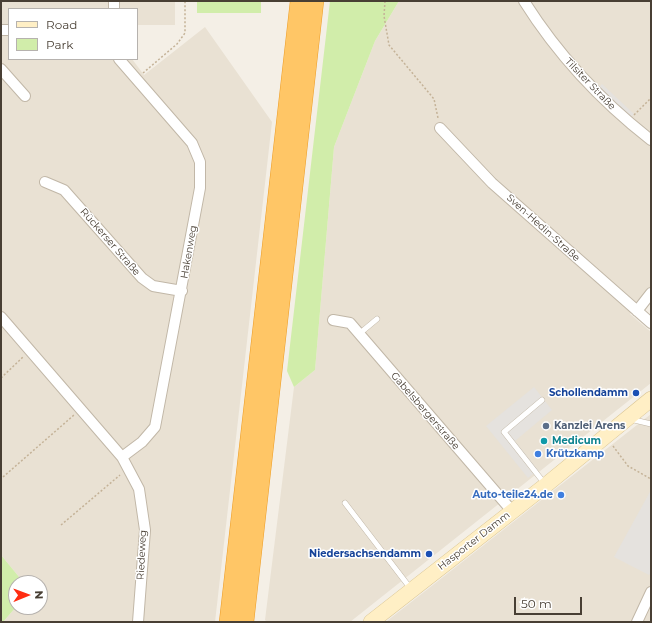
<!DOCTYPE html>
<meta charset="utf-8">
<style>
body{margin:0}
#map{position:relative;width:652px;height:623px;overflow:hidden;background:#f4efe6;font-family:Montserrat,sans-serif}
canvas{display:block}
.frame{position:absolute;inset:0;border:2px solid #483f34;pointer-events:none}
.legend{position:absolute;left:8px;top:8px;width:130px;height:52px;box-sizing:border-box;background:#fff;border:1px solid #b6b2ae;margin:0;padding:5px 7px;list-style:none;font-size:12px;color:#483f34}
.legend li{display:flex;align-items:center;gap:8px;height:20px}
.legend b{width:20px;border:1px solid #b6b2ae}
.north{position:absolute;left:8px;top:575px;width:40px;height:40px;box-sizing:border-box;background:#fff;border:1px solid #b6b2ae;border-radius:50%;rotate:89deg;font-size:11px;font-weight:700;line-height:16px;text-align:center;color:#483f34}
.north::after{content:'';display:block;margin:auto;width:14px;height:18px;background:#ff2d12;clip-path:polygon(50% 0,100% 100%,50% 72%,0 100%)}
.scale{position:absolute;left:514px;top:597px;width:68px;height:18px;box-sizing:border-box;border:2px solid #483f34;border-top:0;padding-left:5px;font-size:12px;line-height:14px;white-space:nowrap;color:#483f34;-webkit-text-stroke:3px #fff;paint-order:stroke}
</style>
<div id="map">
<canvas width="652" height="623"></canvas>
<div class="frame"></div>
<ul class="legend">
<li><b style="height:5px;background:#ffefc5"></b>Road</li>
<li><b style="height:11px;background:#d1edaa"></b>Park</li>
</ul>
<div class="north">N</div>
<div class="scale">50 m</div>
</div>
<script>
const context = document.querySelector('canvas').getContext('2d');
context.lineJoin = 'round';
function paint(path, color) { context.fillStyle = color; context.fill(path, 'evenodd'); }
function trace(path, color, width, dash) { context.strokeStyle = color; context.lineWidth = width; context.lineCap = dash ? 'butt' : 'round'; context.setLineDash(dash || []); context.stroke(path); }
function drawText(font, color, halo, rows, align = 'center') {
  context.font = font + ' Montserrat,sans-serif'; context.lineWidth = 3; context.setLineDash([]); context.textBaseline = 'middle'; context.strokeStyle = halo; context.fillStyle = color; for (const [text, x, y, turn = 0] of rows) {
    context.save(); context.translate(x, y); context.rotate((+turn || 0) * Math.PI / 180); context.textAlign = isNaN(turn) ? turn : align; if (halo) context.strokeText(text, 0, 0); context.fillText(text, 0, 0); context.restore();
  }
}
paint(new Path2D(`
 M1 1H175V25H137V9H9V59H132L144 75 205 27 272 122 215 622H3L16 607H40V583H24L1 555Z
 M399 1H651V287L630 314 651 332V383L350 622H267L265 620 294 387 315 370 334 147 375 41Z
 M651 414V622H385L387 621Z`), '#e9e1d3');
paint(new Path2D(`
 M197 1H261V13H197Z
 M330 1H399L375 41 334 147 315 370 294 387 287 371Z
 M1 555 24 583H16V607L3 622H1Z`), '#d1edaa');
paint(new Path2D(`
 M602 84 634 114 629 119 597 89Z
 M534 387 552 410 515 441 538 470 528 478 486 426Z
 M651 490V572L649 575 614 557Z`), '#e5e2de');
const service = new Path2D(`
 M359 334 377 319
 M542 400 504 432 545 484
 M630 419 651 424
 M345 503 411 589`);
const minor = new Path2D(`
 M524 1C558 55 601 101 651 140
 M114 9V1
 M1 30H9
 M119 59 192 143 200 162V188L155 427 142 442 122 457
 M1 69 25 96
 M440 128 492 183 651 323
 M45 182 64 190 142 278 153 286 182 291
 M637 311 651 293
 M1 317 122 457 139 489 145 530 138 622
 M333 320 350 323 512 511
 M637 622 651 592`);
const secondary = new Path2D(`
 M371 622 546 485 651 399`);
const motorway = new Path2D(`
 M229 622 300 1
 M244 622 314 1`);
trace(service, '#c1b7a7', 6);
trace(minor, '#c1b7a7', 12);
trace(secondary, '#d8c391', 16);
trace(motorway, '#ed9d27', 20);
trace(new Path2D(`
 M385 1 384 16 389 45 434 99 438 118
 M143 73 177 44 185 33V1
 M634 115 651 98
 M1 378 23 357
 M613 446 628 466 651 479
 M3 477 74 415
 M61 525 120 475`), '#c4b297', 1.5, [2, 2]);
trace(service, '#fff', 5);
trace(minor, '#fff', 10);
trace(secondary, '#ffefc5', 15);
trace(motorway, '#ffc666', 19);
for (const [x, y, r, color] of [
 [636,393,4,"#1a4fb4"],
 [546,426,4,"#5c6f8a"],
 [544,441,4,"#0f9aa8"],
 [538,454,4,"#3f7fe0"],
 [561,495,4,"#3f7fe0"],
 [429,554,4,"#1a4fb4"]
]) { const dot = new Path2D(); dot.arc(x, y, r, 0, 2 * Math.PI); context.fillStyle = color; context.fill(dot); trace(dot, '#fff', 1.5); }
drawText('10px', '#483f34', '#fff', [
 ["Tilsiter Straße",590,84,46],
 ["Sven-Hedin-Straße",543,228,42],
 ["Rückerser Straße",110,242,49],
 ["Hakenweg",189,252,-80],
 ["Gabelsbergerstraße",425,411,49],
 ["Hasporter Damm",474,541,-38],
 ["Riedeweg",142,555,-87]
]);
drawText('bold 10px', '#164399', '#fff', [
 ["Schollendamm",628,393],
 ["Niedersachsendamm",421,554]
], 'right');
drawText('bold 10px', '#4e5e75', '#fff', [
 ["Kanzlei Arens",554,426]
], 'left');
drawText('bold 10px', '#0d838f', '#fff', [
 ["Medicum",552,441]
], 'left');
drawText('bold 10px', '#366cbe', '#fff', [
 ["Krützkamp",546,454],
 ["Auto-teile24.de",553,495,"right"]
], 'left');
</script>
